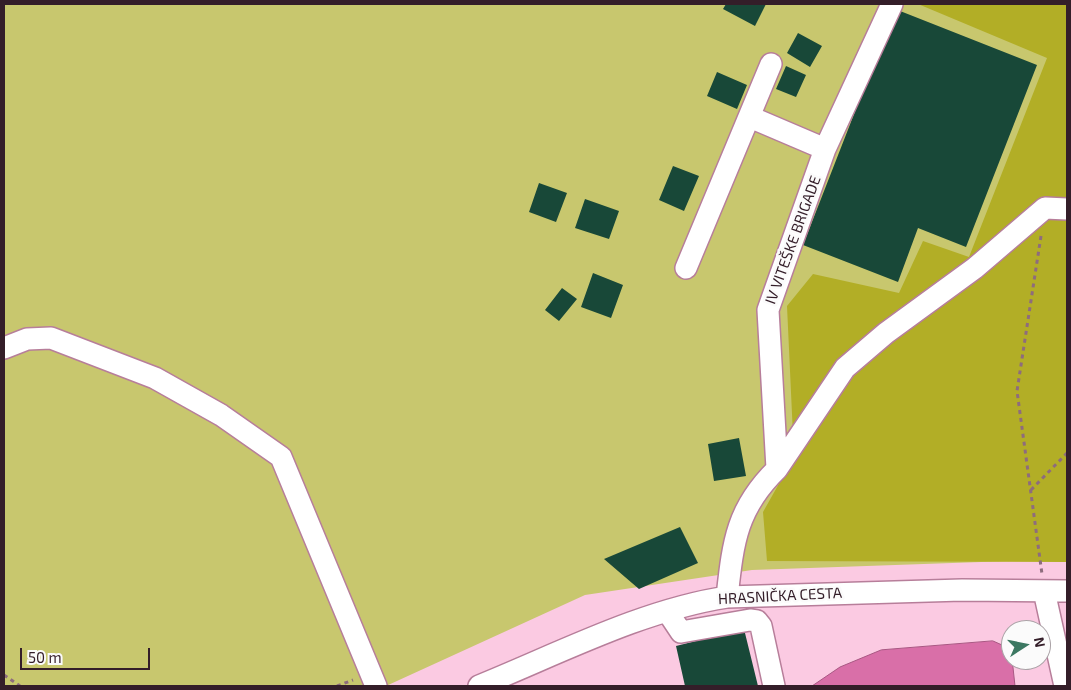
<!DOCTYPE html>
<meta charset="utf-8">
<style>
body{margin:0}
#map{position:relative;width:1071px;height:690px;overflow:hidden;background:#fbcae2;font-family:"Exo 2",sans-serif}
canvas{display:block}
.frame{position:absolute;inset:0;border:5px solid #341e29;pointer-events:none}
.north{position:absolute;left:1001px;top:620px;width:50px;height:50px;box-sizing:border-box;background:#fbfbfb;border:1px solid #aba3a7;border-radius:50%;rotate:79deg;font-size:14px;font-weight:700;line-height:20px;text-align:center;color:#341e29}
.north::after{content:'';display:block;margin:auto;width:18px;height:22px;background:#3c7862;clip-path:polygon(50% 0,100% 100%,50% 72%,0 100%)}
.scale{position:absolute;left:20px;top:648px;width:130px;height:22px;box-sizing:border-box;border:2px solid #341e29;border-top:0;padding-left:6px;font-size:15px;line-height:18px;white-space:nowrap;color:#341e29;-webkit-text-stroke:4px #fbfbfb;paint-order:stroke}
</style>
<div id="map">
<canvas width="1071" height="690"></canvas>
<div class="frame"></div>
<div class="north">N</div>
<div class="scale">50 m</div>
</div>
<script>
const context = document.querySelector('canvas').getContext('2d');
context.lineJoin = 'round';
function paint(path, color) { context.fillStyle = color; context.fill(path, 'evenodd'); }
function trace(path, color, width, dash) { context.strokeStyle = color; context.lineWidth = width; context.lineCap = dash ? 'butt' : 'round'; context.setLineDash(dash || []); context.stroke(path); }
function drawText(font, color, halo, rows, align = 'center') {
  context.font = font + ' "Exo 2",sans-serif'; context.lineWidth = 5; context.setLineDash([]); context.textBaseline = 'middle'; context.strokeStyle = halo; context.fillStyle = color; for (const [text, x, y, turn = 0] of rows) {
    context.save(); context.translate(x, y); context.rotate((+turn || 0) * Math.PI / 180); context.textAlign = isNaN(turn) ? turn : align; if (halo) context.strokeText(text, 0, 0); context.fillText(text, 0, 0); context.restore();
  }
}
paint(new Path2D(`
 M4 4H1067V559L752 570 585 595 386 686H4Z`), '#c8c76e');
paint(new Path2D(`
 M918 4H1067V562L767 561 763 512 794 457 787 306 813 274 899 293 923 241 969 257 1047 58Z`), '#b2ae26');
const water = new Path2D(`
 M993 641 1011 649 1015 686H812L840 667 881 650Z`);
paint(water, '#d96fa8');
trace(water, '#a85782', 1);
paint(new Path2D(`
 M726 4H766L755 26 723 9Z
 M895 9 1037 65 966 247 918 228 898 282 803 245Z
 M798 33 822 46 810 67 787 53Z
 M786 66 806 75 796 97 776 89Z
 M717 72 747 85 737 109 707 96Z
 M673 166 699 176 684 211 659 200Z
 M539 183 567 193 556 222 529 212Z
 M585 199 619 211 609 239 575 228Z
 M593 273 623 285 611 318 581 307Z
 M562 288 577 299 559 321 545 310Z
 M739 438 746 476 714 481 708 444Z
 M680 527 698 563 639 589 604 559Z
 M744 629 758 686H685L676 646Z`), '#184838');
const minor = new Path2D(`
 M750 117 825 149
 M686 268 771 64
 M4 348 27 339 51 338 155 378 221 415 281 457 376 686
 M777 469 845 368 886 333 975 268 1045 208 1067 209
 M1044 591 1065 686
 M727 597C733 543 736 509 777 469L768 310 825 149 892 4
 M667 611 681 632 750 620 757 621 761 626 774 686
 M479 686C558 654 642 610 727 597L962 590 1067 591`);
trace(minor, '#b77e9a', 24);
trace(new Path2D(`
 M1041 236 1017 391 1042 574
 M1031 490 1067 453
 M4 675 20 686
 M337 686 353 680`), '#8e6c7d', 3, [4, 4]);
trace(minor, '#fff', 21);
drawText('15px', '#341e29', '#fbfbfb', [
 ["IV VITEŠKE BRIGADE",793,240,-70],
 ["HRASNIČKA CESTA",780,596,-3]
]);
</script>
